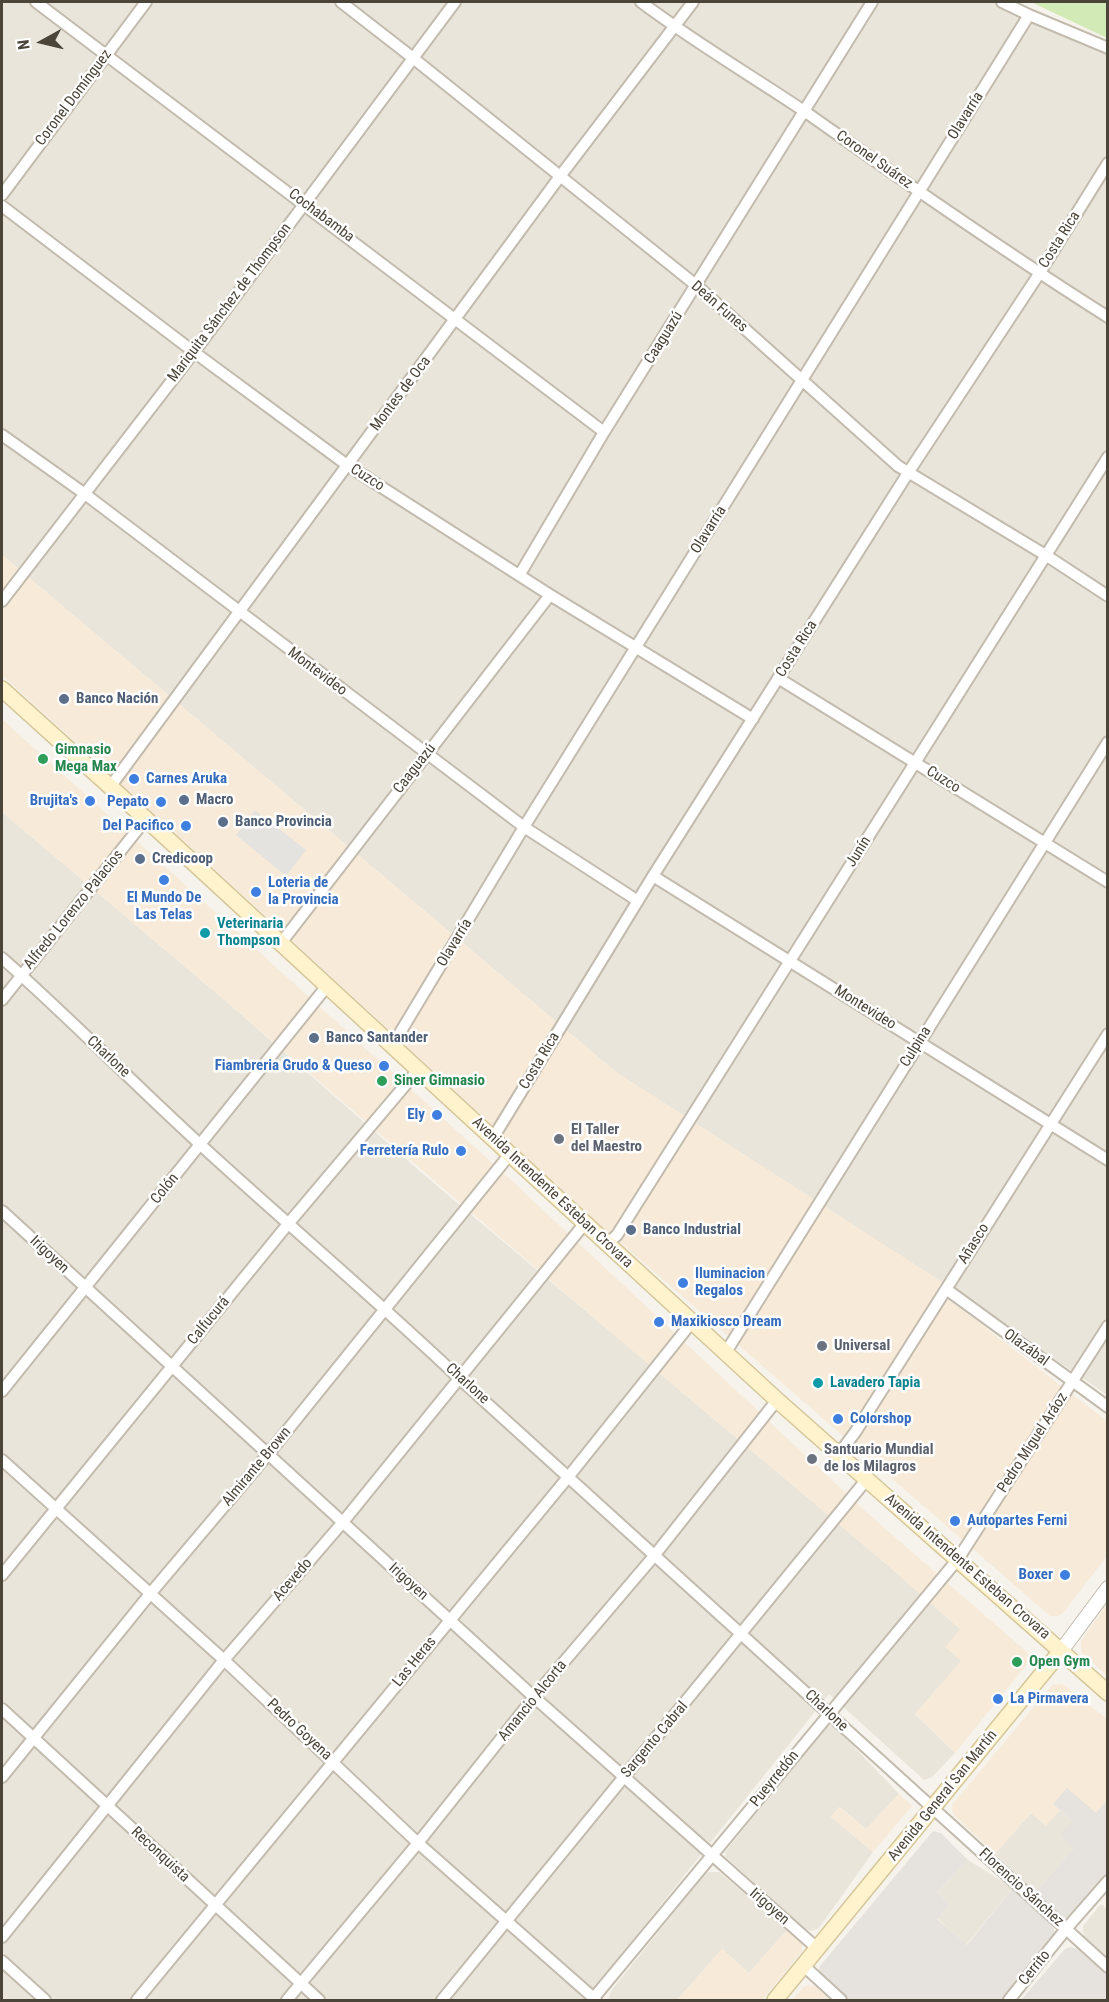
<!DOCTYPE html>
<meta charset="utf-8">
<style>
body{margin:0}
#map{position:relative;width:1109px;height:2002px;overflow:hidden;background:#f6f3ec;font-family:"Roboto Condensed",sans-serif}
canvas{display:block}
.frame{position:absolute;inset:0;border:3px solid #4b4439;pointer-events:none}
.north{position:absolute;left:12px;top:12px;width:60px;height:60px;-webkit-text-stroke:4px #fff;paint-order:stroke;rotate:262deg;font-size:16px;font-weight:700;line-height:24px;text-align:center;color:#4b4439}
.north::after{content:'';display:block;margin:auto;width:21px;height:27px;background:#4b4439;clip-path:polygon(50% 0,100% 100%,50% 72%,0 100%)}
</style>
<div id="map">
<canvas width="1109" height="2002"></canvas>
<div class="frame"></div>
<div class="north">N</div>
</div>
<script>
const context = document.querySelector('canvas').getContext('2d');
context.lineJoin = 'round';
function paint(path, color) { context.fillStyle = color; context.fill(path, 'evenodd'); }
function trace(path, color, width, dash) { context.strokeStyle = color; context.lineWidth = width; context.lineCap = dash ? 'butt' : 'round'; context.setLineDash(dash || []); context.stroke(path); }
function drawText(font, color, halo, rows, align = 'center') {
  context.font = font + ' "Roboto Condensed",sans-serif'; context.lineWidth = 5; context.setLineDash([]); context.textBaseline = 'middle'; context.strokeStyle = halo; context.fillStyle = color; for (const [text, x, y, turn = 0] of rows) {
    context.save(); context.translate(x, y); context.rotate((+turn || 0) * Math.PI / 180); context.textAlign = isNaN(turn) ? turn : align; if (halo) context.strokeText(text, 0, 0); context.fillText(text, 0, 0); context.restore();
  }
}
paint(new Path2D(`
 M2 2H999L1107 47V1395L963 1296 616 1072 2 555Z
 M2 812 228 1003 430 1180 884 1562 960 1629 962 1661 915 1714 955 1753 932 1777 924 1780 829 1694 585 2000H54L2 1952Z
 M830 1726 835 1727 899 1794 866 1829 840 1807 831 1817 873 1852 819 1928 811 1931 805 1929 726 1857 725 1852 826 1728Z
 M1060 1810 1073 1821 1074 1848 1035 1892 995 1854 1031 1813 1045 1825Z
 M968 1860 1013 1888 966 1945 937 1918 949 1904 937 1892Z
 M709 1872H719L787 1930 749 1973 722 1949 677 2000H608L611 1991 704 1875Z
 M1101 1904 1107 1909V1958L1085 1937 1083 1931V1926Z
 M2 1970 35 2000H2Z`), '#eae5da');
paint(new Path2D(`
 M2 555 616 1072 942 1282 936 1292 961 1309 1107 1421V1556L1063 1613 1058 1616H1050L597 1222 258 909 2 675Z
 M2 719 511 1180 865 1511 1028 1653V1663L955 1753 915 1714 961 1661 945 1647 960 1629 884 1562 615 1336 228 1003 2 812Z
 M1107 1604V1676L1082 1653 1081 1647V1641Z
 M1062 1684 1107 1719V1800L1096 1814 1054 1804 1060 1810 1046 1826 1031 1813 995 1854 953 1814 952 1805 1052 1685Z
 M899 1794 912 1806 873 1852 831 1817 839 1807 866 1829Z
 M787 1930 802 1944V1951L762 2000H677L722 1949 749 1973Z
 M808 1985 816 1987 830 2000H792L804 1987Z`), '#f7ead8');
paint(new Path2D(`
 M1067 1788 1096 1813 1107 1800V1876L1071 1917 1066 1918 1062 1917 1035 1892 1074 1848 1060 1835 1073 1821 1053 1804Z
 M933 1831 941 1833 968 1860 937 1892 949 1904 937 1919 967 1945 1013 1888 1053 1925 1055 1936 1053 1940 1004 2000H847L822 1978 819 1971 820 1966Z
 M1070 1947 1078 1949 1107 1975V2000H1021L1065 1949Z`), '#e6e2dd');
paint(new Path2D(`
 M1031 2H1107V38Z`), '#d2eab5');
paint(new Path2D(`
 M255 810 306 850 286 876 236 835Z`), '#e5e3e0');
const minor = new Path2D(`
 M36 2 604 432
 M341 2 413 58 697 286 898 466 1047 556 1108 596
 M641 2C694 42 752 76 807 113 906 183 1005 252 1108 317
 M1002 2 1029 15 1108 48
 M2 195 146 2
 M2 206 194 352 347 465 550 595 753 719
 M2 435 85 494 524 827 638 901
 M520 574 604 432 872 2
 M2 601 194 352 455 2
 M778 678 1108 882
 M110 787 561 175 693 2
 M653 876 1108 1160
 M281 943 550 595
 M2 958C71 1019 135 1085 203 1147 288 1225 376 1299 459 1378L1108 1967
 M2 1000 146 819
 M392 1046 524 827 1029 15
 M493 1138 653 876 908 473 1039 274 1108 163
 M2 1211 534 1697 818 1949
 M607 1244 617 1235 1108 457
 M946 1289 1108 1407
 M726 1352 1108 742
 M2 1391 327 986
 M839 1454 856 1431 1108 1034
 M2 1460 224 1660 418 1843 596 2000
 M2 1575 288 1224 418 1070
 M2 1709 319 2000
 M2 1777 150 1594 269 1453 510 1154
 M2 1937 224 1660 343 1522 585 1223
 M2 1961 45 2000
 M804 1966 841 2000
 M137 2000 569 1476 692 1322
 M287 2000 418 1843 534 1697 654 1556 777 1400
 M442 2000 867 1479
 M592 2000 958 1559 1108 1326
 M1009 2000 1066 1929 1108 1881`);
const tertiary = new Path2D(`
 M1061 1651 1108 1588`);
const secondary = new Path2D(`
 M2 689 146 819 777 1400 1108 1693
 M775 2000 1061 1651`);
trace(minor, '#c2bbae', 14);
trace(tertiary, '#c2bbae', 16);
trace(secondary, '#d6c79b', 18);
trace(minor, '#fff', 10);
trace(tertiary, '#fff', 14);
trace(secondary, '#fff3cd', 15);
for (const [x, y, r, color] of [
 [64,699,6,"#5c6f8a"],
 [43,759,6,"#2e9e5b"],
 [134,779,6,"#3f7fe0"],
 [184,800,6,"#5c6f8a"],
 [90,801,6,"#3f7fe0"],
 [161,802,6,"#3f7fe0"],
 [223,822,6,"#5c6f8a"],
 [186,826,6,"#3f7fe0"],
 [140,859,6,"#5c6f8a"],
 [164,880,6,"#3f7fe0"],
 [256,892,6,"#3f7fe0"],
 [205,933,6,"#0f9aa8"],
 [314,1038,6,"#5c6f8a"],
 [384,1066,6,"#3f7fe0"],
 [382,1081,6,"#2e9e5b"],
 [437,1115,6,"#3f7fe0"],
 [559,1139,6,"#6b7280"],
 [461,1151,6,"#3f7fe0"],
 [631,1230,6,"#5c6f8a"],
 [683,1283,6,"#3f7fe0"],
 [659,1322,6,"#3f7fe0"],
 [822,1346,6,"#6b7280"],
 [818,1383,6,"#0f9aa8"],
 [838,1419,6,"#3f7fe0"],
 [812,1459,6,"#6b7280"],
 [955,1521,6,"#3f7fe0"],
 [1065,1575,6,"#3f7fe0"],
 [1017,1662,6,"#2e9e5b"],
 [998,1699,6,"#3f7fe0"]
]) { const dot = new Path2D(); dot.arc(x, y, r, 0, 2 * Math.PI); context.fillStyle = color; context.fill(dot); trace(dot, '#fff', 2); }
drawText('15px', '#4b4439', '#fff', [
 ["Coronel Domínguez",74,98,-53],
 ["Olavarría",966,116,-58],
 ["Coronel Suárez",874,160,35],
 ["Cochabamba",321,216,37],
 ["Costa Rica",1060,240,-58],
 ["Mariquita Sánchez de Thompson",230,303,-53],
 ["Deán Funes",719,307,41],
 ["Caaguazú",664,338,-58],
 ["Montes de Oca",401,394,-53],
 ["Cuzco",367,478,32],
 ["Olavarría",709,530,-58],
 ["Costa Rica",797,649,-58],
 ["Montevideo",317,672,37],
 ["Caaguazú",415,769,-52],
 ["Cuzco",943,780,32],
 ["Junín",859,852,-58],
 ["Alfredo Lorenzo Palacios",74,910,-51],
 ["Olavarría",455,943,-59],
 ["Montevideo",865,1008,32],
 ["Culpina",916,1047,-58],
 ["Charlone",108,1057,43],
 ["Costa Rica",540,1061,-59],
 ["Colón",165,1189,-51],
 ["Avenida Intendente Esteban Crovara",552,1193,43],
 ["Añasco",974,1244,-58],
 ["Irigoyen",49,1255,43],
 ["Calfucurá",209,1321,-51],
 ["Olazábal",1026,1348,36],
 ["Charlone",467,1384,42],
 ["Pedro Miguel Aráoz",1033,1443,-57],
 ["Almirante Brown",257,1467,-50],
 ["Avenida Intendente Esteban Crovara",967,1567,41],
 ["Acevedo",293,1580,-49],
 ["Irigoyen",408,1582,42],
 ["Las Heras",415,1662,-51],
 ["Amancio Alcorta",533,1701,-51],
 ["Charlone",826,1711,43],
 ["Pedro Goyena",299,1730,43],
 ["Sargento Cabral",655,1740,-50],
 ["Pueyrredón",775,1779,-51],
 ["Avenida General San Martín",943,1796,-51],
 ["Reconquista",160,1855,43],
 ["Florencio Sánchez",1021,1888,42],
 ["Irigoyen",769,1907,41],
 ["Cerrito",1035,1968,-51]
]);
drawText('bold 15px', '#4e5e75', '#fff', [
 ["Banco Nación",76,699],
 ["Macro",196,800],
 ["Banco Provincia",235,822],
 ["Credicoop",152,859],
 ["Banco Santander",326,1038],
 ["Banco Industrial",643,1230]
], 'left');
drawText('bold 15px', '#27864d', '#fff', [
 ["Gimnasio",55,750],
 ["Mega Max",55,767],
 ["Siner Gimnasio",394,1081],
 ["Open Gym",1029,1662]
], 'left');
drawText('bold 15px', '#366cbe', '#fff', [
 ["Carnes Aruka",146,779],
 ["Brujita's",78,801,"right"],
 ["Pepato",149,802,"right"],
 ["Del Pacifico",174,826,"right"],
 ["Loteria de",268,883],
 ["la Provincia",268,900],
 ["El Mundo De",164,898,"center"],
 ["Las Telas",164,915,"center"],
 ["Fiambreria Grudo & Queso",372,1066,"right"],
 ["Ely",425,1115,"right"],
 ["Ferretería Rulo",449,1151,"right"],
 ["Iluminacion",695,1274],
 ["Regalos",695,1291],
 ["Maxikiosco Dream",671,1322],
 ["Colorshop",850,1419],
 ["Autopartes Ferni",967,1521],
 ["Boxer",1053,1575,"right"],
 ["La Pirmavera",1010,1699]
], 'left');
drawText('bold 15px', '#0d838f', '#fff', [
 ["Veterinaria",217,924],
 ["Thompson",217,941],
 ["Lavadero Tapia",830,1383]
], 'left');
drawText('bold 15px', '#5b616d', '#fff', [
 ["El Taller",571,1130],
 ["del Maestro",571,1147],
 ["Universal",834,1346],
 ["Santuario Mundial",824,1450],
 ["de los Milagros",824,1467]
], 'left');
</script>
